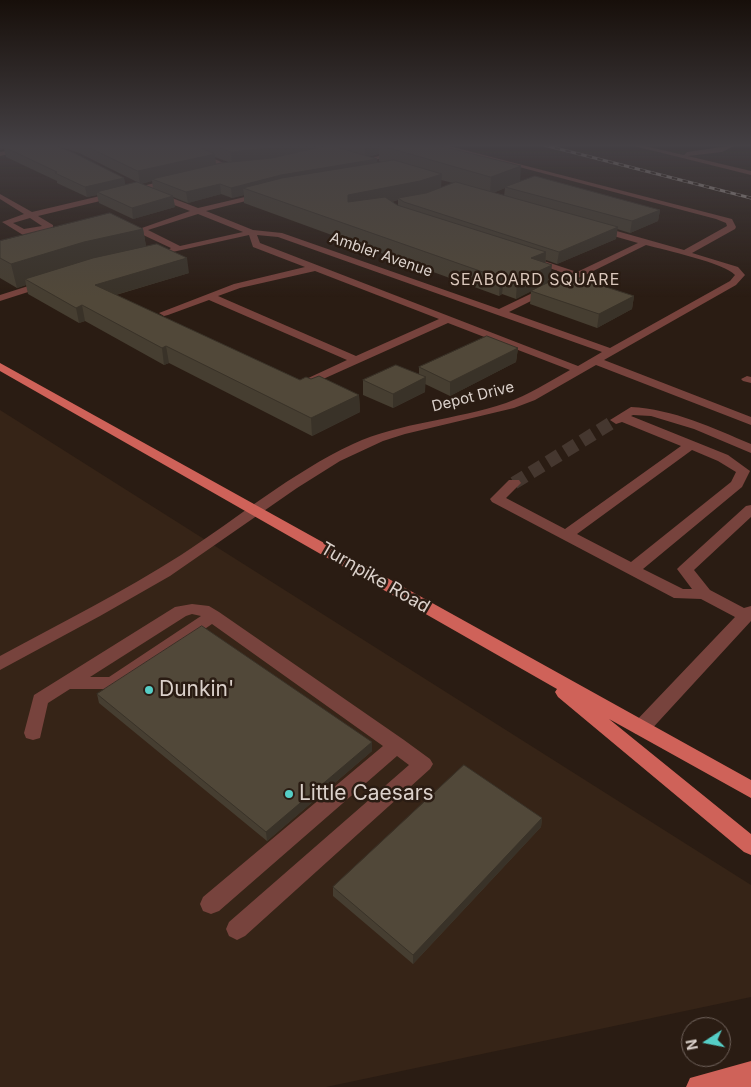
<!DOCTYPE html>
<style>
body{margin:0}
#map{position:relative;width:751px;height:1087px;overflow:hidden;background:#2a1c13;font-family:Inter,sans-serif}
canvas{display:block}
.north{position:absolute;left:681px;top:1017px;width:50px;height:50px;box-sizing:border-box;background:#2a1c13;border:1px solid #71645d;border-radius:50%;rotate:259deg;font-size:14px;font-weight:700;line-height:20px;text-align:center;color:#dbd1cb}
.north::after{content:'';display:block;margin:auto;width:18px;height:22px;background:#55cec6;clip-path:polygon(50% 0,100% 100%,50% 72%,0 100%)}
</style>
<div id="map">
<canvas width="751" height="1087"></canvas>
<div class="north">N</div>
</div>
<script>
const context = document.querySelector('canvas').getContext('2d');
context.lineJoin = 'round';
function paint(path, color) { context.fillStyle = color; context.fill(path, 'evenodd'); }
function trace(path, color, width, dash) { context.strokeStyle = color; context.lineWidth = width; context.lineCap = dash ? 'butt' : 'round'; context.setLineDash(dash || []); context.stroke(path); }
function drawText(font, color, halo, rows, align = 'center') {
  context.font = font + ' Inter,sans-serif'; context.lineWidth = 5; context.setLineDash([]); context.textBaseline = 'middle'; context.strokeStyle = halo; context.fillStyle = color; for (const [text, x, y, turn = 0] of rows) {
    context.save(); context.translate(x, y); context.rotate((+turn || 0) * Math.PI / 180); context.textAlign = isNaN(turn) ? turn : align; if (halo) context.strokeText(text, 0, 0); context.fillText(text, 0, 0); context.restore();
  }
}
paint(new Path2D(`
 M0 410 751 885V997L326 1087H0Z`), '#362417');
trace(new Path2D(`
 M514 483 616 420`), '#45372f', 13, [13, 7]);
paint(new Path2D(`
 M39 145H51L0 156V152Z
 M175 145H183L235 168 228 170Z
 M309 145H318L342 153 339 155Z
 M417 145H426L365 163 361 161Z
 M436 145H445L732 219 736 227 735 229 692 253 738 267 745 275 736 285 604 360 751 417V425L596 365 535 400 514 408 405 434 383 441 340 461 297 488 170 576 100 616 0 670V656C61 623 123 592 181 555 238 518 291 473 353 444 401 422 456 420 506 403 528 395 549 382 570 370L448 323 312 384H304L302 382 304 380 347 360 209 300 168 315 164 316 159 313 234 284 305 267 253 247 249 235 168 253 167 251 171 248 141 234 139 229 190 211 153 197V193H159L198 208 266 192V196L206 211 253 230 282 233 499 309 545 287H551V291L509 312 610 348 730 281 735 275C725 263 664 250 646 245L581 277 571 281 568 280 566 278 569 275 527 260 532 257 577 272 638 243 596 231 595 229 599 226 684 250 727 226 726 223 716 219ZM198 214 243 232 180 246 148 230ZM257 235 278 237 602 352 578 366 260 243ZM315 271 439 319 356 356 218 296 240 288Z
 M630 145H640L684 155 687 152 736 145 722 152 688 156 751 171V175Z
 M172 179 176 181 175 183 38 216 53 225V229L23 235 2 222 24 214 0 199V194L32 212ZM30 218 42 226 24 229 13 223Z
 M47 280 50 281V285L0 301V295Z
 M747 376 751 377V383L743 381 741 379Z
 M631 407C673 409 713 428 751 444V453L694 429 651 416 633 415 631 416 728 455 750 471 742 487 643 569 683 589H692L677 569 680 566 746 506 751 505V517L694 570 710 590 744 608 751 606V621L648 733 641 735 634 733 632 728 634 723 735 617 701 599 674 598 492 502 490 499 509 480H519L521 483 506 498 565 529 681 446 622 422 616 424 610 420ZM692 450 718 461 736 472 731 482 631 562 577 534Z
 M192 604 209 606 219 612 404 740 430 759 433 764 430 769 245 936 237 940 229 936 226 929 229 922 409 765 397 756 219 911 211 914 203 911 200 904 203 897 383 746 212 624 118 688 112 689H70L48 703 40 738 33 740 26 738 24 733 34 695 175 607ZM192 614 201 616 109 677H90L186 616Z`), '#77433d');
paint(new Path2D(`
 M0 363 751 780V798L609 719 751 834V855L744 852 558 697 555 692 557 689 0 371Z
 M751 1061V1087H686L690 1078Z`), '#cf6259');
const rail = new Path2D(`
 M544 145 751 198`);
trace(rail, '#b4a9a2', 3);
trace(rail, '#2a1c13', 2, [5.5]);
paint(new Path2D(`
 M0 145H316V148L326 146 319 145H437L520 182 660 210 658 221 630 233 617 229 616 239 557 264 546 260 545 263 550 282 634 296 632 309 597 328 530 304 531 291 516 299 502 294 499 296 244 203V195L232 198 221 194 188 203 173 197 175 207 133 219 99 203 97 195 87 197 57 183V181L6 157 4 149ZM57 146 79 153 137 182 125 185 124 178ZM379 154V161L381 162 377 163V159L367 157ZM215 157 228 162 216 164ZM441 180 453 183 441 188ZM152 181 153 188 141 184ZM505 188 504 196 493 193ZM398 200V206L392 202Z
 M143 229 146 246 189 273 116 295 300 380 311 379 359 395 360 412 312 436 169 363 164 365 85 321 79 323 28 294 26 285 17 288 0 278V241Z
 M518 348 516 362 450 396 425 384V392L393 408 363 395V380L419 374V367Z
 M97 694 372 742V751L267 841 99 703Z
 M542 818 541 827 413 964 333 896V887Z`), '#463e31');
paint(new Path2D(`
 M0 145H31L4 147V149L0 150Z
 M286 145H316V150L272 160 232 164 231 152Z
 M365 145H396H379V154L365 157Z
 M215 154 216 166 152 179V181L140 184 138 171Z
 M377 159V169L243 188 244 195 232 198 231 188 281 175Z
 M521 166 520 183 505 187V188L490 194 491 177Z
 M442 174 441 188 419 196 398 198V200L349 210 348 202V195Z
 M124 178 126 188 97 192V195L87 197 85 187Z
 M220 184 221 194 188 203 186 192Z
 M173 196 175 207 133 219 132 208Z
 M660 210 658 221 630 233 632 221Z
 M618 227 616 239 557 264 559 252Z
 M143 229 147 252 25 279 26 285 17 288 11 264 84 242Z
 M546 252 545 268 552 265 550 282 516 299 517 281 531 258Z
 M187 258 189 273 98 300 95 285Z
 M504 277 502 294 499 296 500 278Z
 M634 296 632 309 597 328 599 314Z
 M82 305 85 321 79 323 76 308Z
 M166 346 169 363 164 365 162 348Z
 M518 348 516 362 450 396V382Z
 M426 377 425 392 393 408V394Z
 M359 395 360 412 312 436 311 418Z
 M372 742V751L267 841 266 832Z
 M542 818 541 827 413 964V955Z`), '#393228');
const building = new Path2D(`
 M18 145H54L74 153 124 178 85 187 55 173 57 172 4 147Z
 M84 145H194L215 154 138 171Z
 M214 145H286L271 148 231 152Z
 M330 145 377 159 281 175 231 188 220 184 186 192 152 179 221 163 272 158Z
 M379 145H437L521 166 491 177Z
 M394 160 442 174 420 181 348 195V202L385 197 397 205 546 252 531 258 552 265 517 281 504 277 500 278 243 188 282 178Z
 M535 176 660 210 632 221 505 187Z
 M137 182 173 196 132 208 97 192Z
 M456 182 618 227 559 252 404 202 398 198 426 193Z
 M110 213 143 229 84 242 11 264 0 258V241Z
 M157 244 187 258 95 285 300 380 306 377 311 379 319 376 359 395 311 418 166 346 162 348 82 305 76 308 25 279 93 258Z
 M566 274 634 296 599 314 531 291Z
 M487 336 518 348 450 382 419 367Z
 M396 365 426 377 393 394 363 380Z
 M202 626 372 742 266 832 97 694Z
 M464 765 542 818 413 955 333 887Z`);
paint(building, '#514839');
trace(building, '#393228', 1);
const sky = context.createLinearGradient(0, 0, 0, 297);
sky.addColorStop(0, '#170f0a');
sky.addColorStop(0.49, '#444044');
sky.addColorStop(1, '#44404400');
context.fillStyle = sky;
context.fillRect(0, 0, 751, 297);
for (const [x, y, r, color] of [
 [149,690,5,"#55cec6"],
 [289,794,5,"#55cec6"]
]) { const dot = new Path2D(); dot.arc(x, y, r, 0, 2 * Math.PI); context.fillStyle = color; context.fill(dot); trace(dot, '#2a1c13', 2); }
drawText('15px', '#dbd1cb', '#2a1c13', [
 ["Ambler Avenue",381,255,19],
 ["Depot Drive",473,397,-14]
]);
context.letterSpacing = '1px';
drawText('16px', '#dac7bb', '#2a1c13', [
 ["SEABOARD SQUARE",535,280]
]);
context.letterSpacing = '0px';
drawText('18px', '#dbd1cb', '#2a1c13', [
 ["Turnpike Road",375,578,30]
]);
drawText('21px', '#dbd1cb', '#2a1c13', [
 ["Dunkin'",159,690],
 ["Little Caesars",299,794]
], 'left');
</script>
